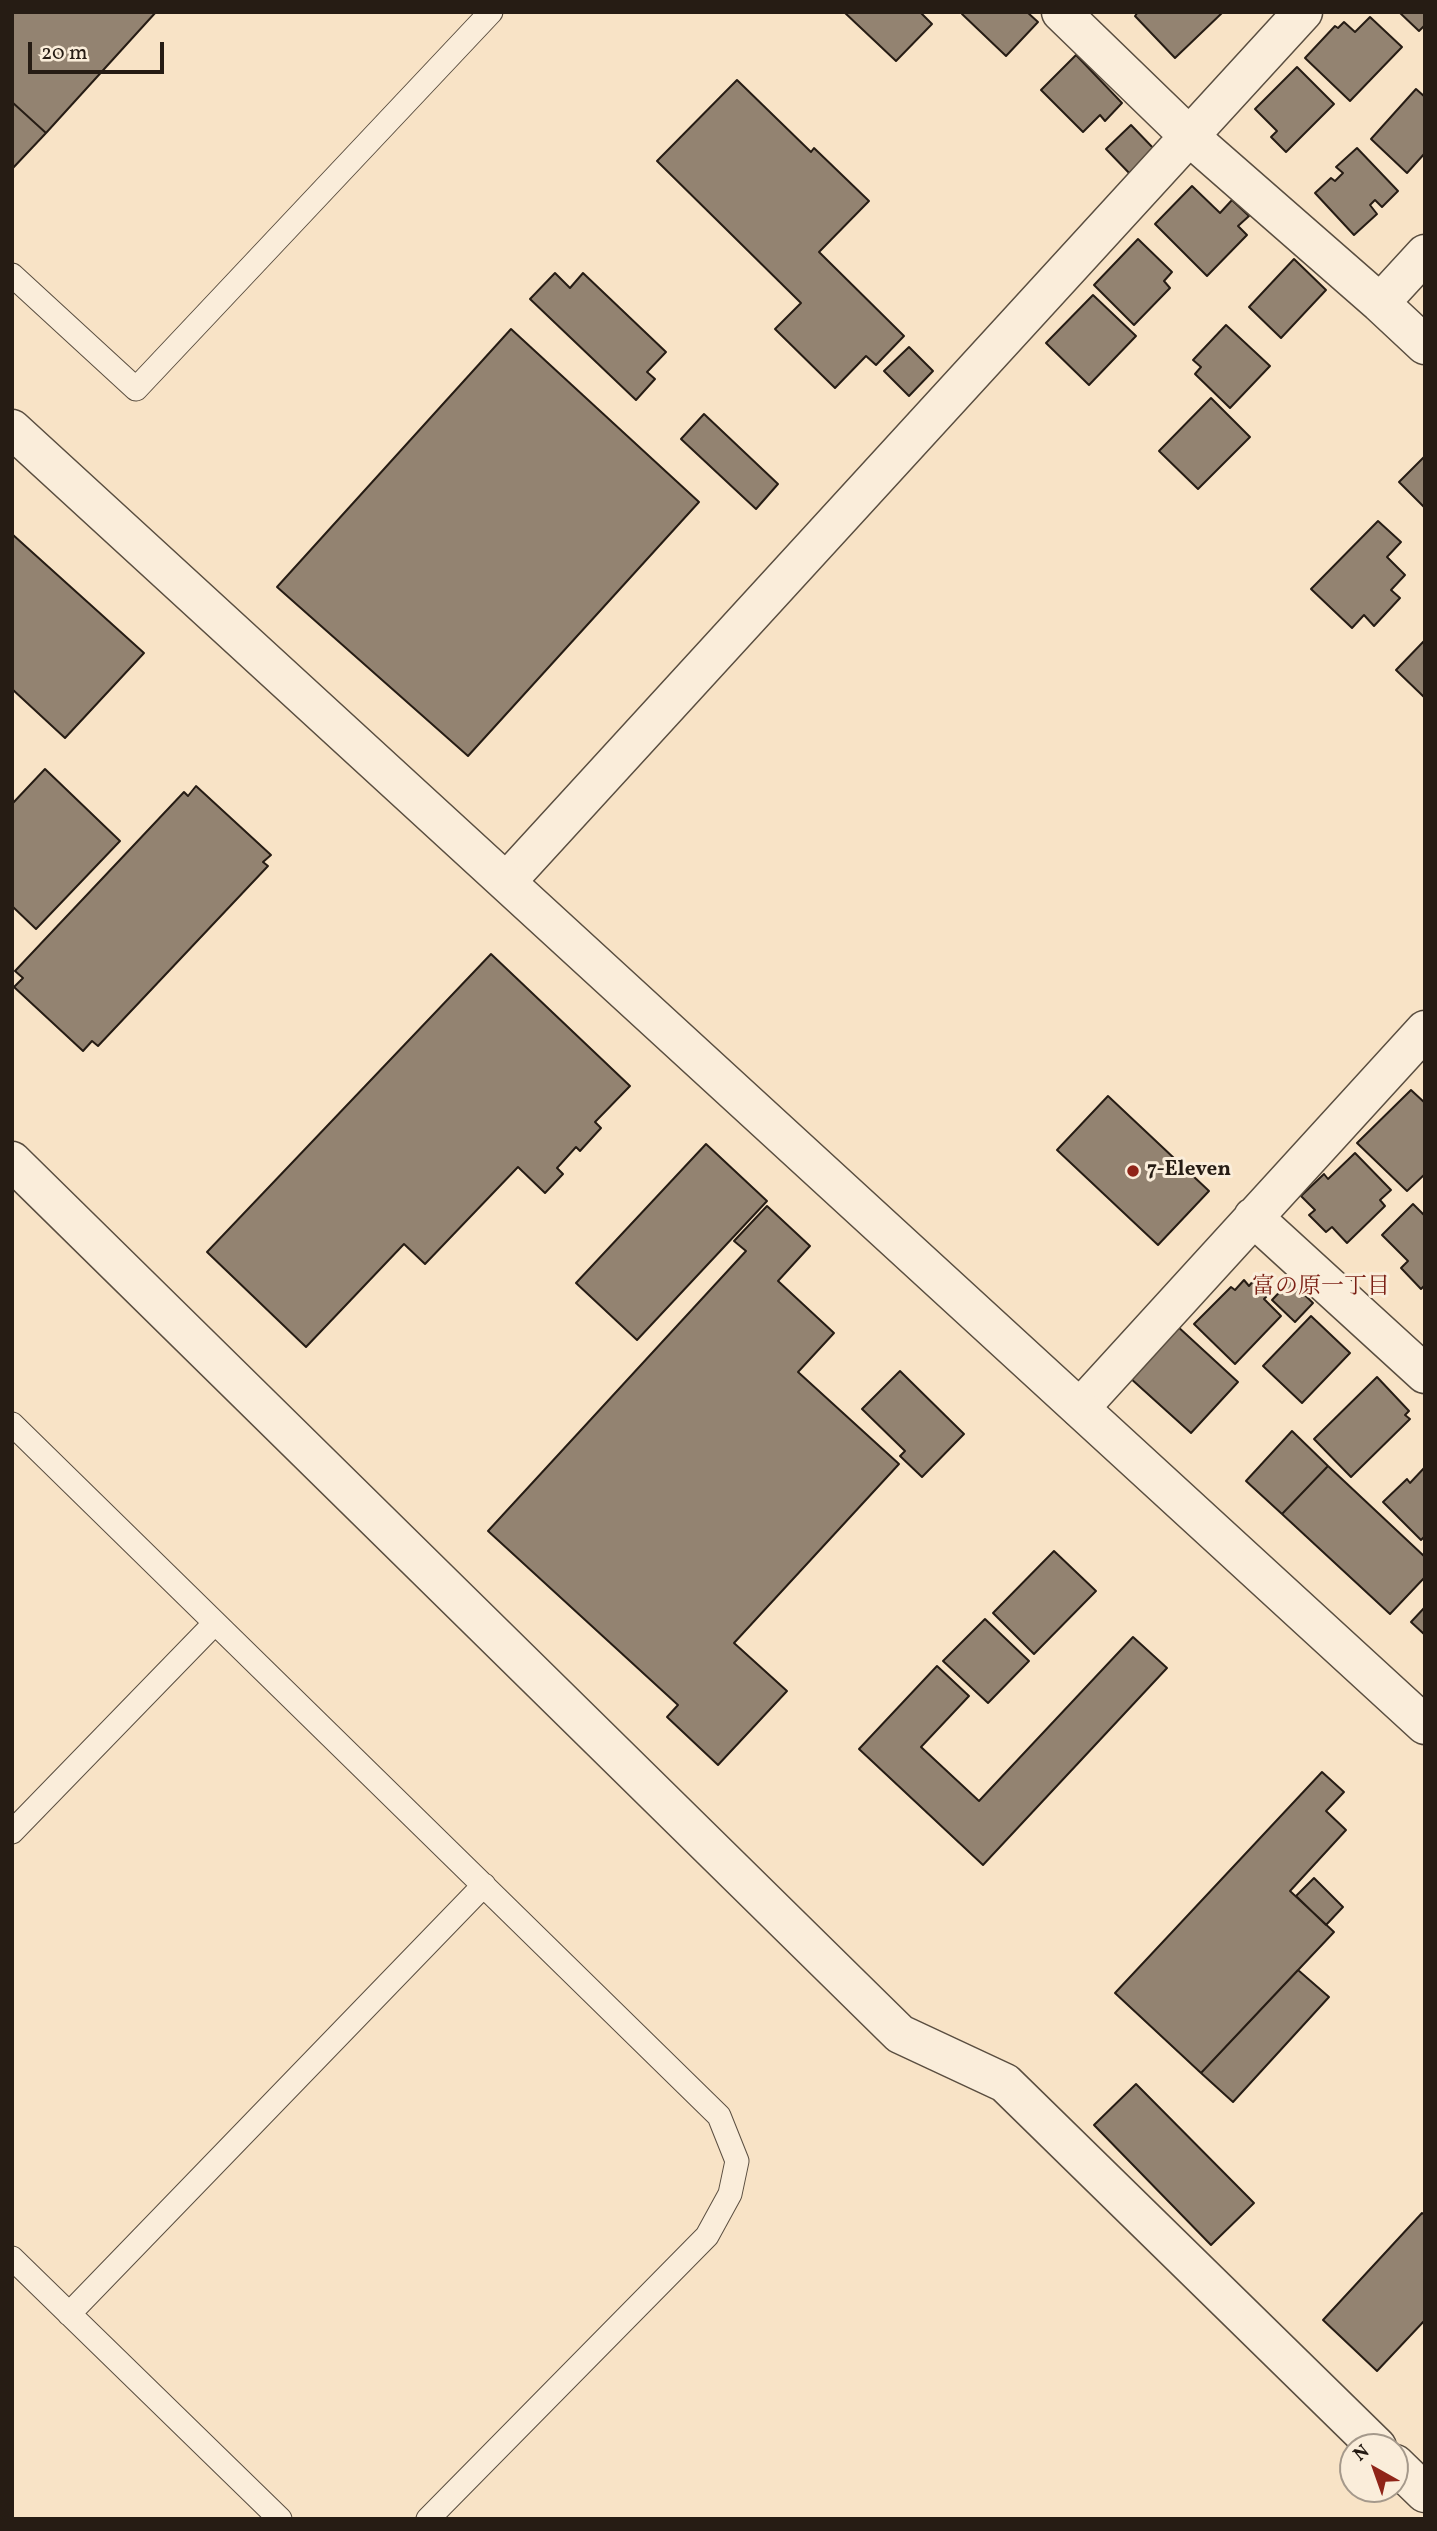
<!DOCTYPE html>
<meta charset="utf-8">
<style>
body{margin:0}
#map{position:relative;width:1437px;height:2531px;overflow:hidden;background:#f8e3c6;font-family:Vollkorn,serif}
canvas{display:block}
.frame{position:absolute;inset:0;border:14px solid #261c14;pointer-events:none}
.north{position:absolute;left:1339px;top:2433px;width:70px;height:70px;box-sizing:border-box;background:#faedda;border:2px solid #a5998b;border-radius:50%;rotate:320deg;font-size:19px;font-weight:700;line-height:28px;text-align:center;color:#261c14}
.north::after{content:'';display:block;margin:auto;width:24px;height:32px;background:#8f2418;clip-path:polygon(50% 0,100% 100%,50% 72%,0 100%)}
.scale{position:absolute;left:28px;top:42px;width:136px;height:32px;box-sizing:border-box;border:4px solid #261c14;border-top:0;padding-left:9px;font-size:21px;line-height:24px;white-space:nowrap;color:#261c14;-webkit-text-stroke:5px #faedda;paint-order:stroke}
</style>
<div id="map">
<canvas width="1437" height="2531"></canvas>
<div class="frame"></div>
<div class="north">N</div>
<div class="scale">20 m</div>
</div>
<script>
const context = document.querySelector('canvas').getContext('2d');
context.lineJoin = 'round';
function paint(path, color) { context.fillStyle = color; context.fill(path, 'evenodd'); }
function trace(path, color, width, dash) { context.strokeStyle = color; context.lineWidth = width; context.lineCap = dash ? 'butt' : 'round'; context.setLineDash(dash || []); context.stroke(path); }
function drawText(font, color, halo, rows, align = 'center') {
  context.font = font + ' Vollkorn,"Noto Serif JP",serif'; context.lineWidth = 6; context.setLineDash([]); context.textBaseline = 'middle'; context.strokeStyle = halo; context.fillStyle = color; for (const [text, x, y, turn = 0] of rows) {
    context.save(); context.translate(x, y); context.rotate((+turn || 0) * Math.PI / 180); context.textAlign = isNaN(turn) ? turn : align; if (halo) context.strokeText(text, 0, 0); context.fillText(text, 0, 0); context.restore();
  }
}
const building = new Path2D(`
 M12 12H156L46 133 12 102Z
 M844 12H920L932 24 896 61Z
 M964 12H1027L1038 22 1006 56 962 14Z
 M1138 12H1223L1175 58 1135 16Z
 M1399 12H1425V25L1419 31Z
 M1370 17 1402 47 1350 101 1305 58 1335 26 1338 28 1344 22 1355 32Z
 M1076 55 1122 103 1105 121 1100 115 1083 132 1041 90Z
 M1297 67 1334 104 1286 152 1271 137 1277 131 1255 109Z
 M737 80 811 152 814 148 869 201 819 252 904 336 876 365 866 356 835 388 775 329 801 303 657 161Z
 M1416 89 1425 97V153L1407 173 1371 139Z
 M12 102 46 133 12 169Z
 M1131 125 1156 151 1131 175 1106 149Z
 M1357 148 1398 191 1382 207 1375 200 1370 205 1377 214 1354 235 1315 193 1331 178 1335 181 1343 173 1336 167Z
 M1192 186 1220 213 1232 200 1249 216 1238 226 1247 235 1207 276 1155 224Z
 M1138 239 1172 272 1164 281 1170 288 1134 325 1094 285Z
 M1294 259 1326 290 1281 338 1249 307Z
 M555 273 570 288 583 273 666 352 647 372 655 379 636 400 530 299Z
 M1093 295 1136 336 1089 385 1046 343Z
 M1226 325 1270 366 1230 408 1195 374 1201 367 1193 360Z
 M511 329 699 502 468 756 277 587Z
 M909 347 933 371 909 396 884 371Z
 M1211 398 1250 437 1198 489 1159 451Z
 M704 414 778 484 756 509 681 439Z
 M1425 456V508L1399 482Z
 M1378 521 1401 542 1387 557 1405 575 1391 590 1400 598 1374 626 1364 615 1352 628 1311 589Z
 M12 534 144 653 65 738 12 689Z
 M1425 640V698L1396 670Z
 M45 769 120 841 36 929 12 906V804Z
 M196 786 271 855 263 862 268 866 98 1046 92 1041 83 1051 14 987 23 978 15 971 184 792 188 796Z
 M491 954 630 1086 595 1122 601 1128 580 1151 576 1147 557 1168 563 1174 545 1193 518 1167 425 1264 404 1244 306 1347 207 1252Z
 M1411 1090 1425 1103V1174L1407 1191 1357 1143Z
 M1108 1096 1209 1191 1158 1245 1057 1150Z
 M706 1144 767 1201 637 1340 576 1283Z
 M1355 1153 1391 1190 1380 1200 1385 1206 1347 1243 1332 1227 1326 1232 1309 1215 1315 1210 1301 1196 1324 1174 1328 1179Z
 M1413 1204 1425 1216V1285L1421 1289 1401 1268 1408 1261 1382 1235Z
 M767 1206 810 1246 778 1281 834 1333 798 1372 899 1464 734 1643 787 1691 718 1765 667 1717 678 1705 488 1531 746 1251 734 1241Z
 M1244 1280 1249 1286 1254 1280 1269 1294 1264 1299 1281 1316 1235 1364 1194 1324 1231 1287 1235 1290Z
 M1290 1281 1313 1303 1295 1322 1272 1300Z
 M1311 1316 1350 1353 1302 1403 1263 1366Z
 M1176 1325 1238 1382 1191 1433 1129 1377Z
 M900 1371 964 1434 922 1477 900 1456 905 1451 862 1409Z
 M1377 1377 1409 1411 1405 1415 1410 1419 1351 1477 1314 1439Z
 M1292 1431 1328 1466 1282 1514 1246 1481Z
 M1328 1466 1425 1557V1577L1390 1614 1282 1514Z
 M1425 1467V1536L1421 1540 1383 1502 1407 1479 1410 1483Z
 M1054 1551 1096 1591 1034 1654 993 1613Z
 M1425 1607V1635L1411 1622Z
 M985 1619 1029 1661 988 1703 943 1661Z
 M1133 1637 1167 1668 983 1865 859 1749 937 1666 969 1696 921 1747 979 1801Z
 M1322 1772 1344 1792 1326 1811 1346 1830 1290 1891 1334 1932 1201 2073 1115 1993Z
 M1314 1878 1343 1907 1326 1925 1296 1896Z
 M1298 1970 1329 1997 1233 2102 1201 2073Z
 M1136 2084 1254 2203 1211 2245 1094 2125Z
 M1422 2213 1425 2215V2320L1377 2371 1323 2320Z`);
paint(building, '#938371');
trace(building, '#261c14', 2);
const service = new Path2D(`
 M12 275 136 389 491 12
 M12 1424 719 2116 737 2161 730 2194 707 2236 428 2519
 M12 1832 215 1623
 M12 2258 280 2519
 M69 2314 484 1885`);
const minor = new Path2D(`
 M1061 12 1189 136 1380 303 1425 345
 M1380 303 1425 254
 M507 881 1303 12
 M12 1161 900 2034 1005 2083 1377 2447
 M1253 1217 1425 1374
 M1080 1408 1425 1030
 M1395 2464 1425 2493`);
const tertiary = new Path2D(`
 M12 429 1425 1725`);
trace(service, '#5a4e40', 25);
trace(minor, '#5a4e40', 41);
trace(tertiary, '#5a4e40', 41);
trace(service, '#faedda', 23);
trace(minor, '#faedda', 38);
trace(tertiary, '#faedda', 38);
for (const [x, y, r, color] of [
 [1133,1171,7,"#8f2418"]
]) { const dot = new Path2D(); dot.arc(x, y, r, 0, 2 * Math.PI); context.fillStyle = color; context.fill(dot); trace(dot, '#faedda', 2.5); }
drawText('bold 21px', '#261c14', '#faedda', [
 ["7-Eleven",1147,1171]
], 'left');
drawText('23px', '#7a1f14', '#faedda', [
 ["富の原一丁目",1321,1289]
]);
</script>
